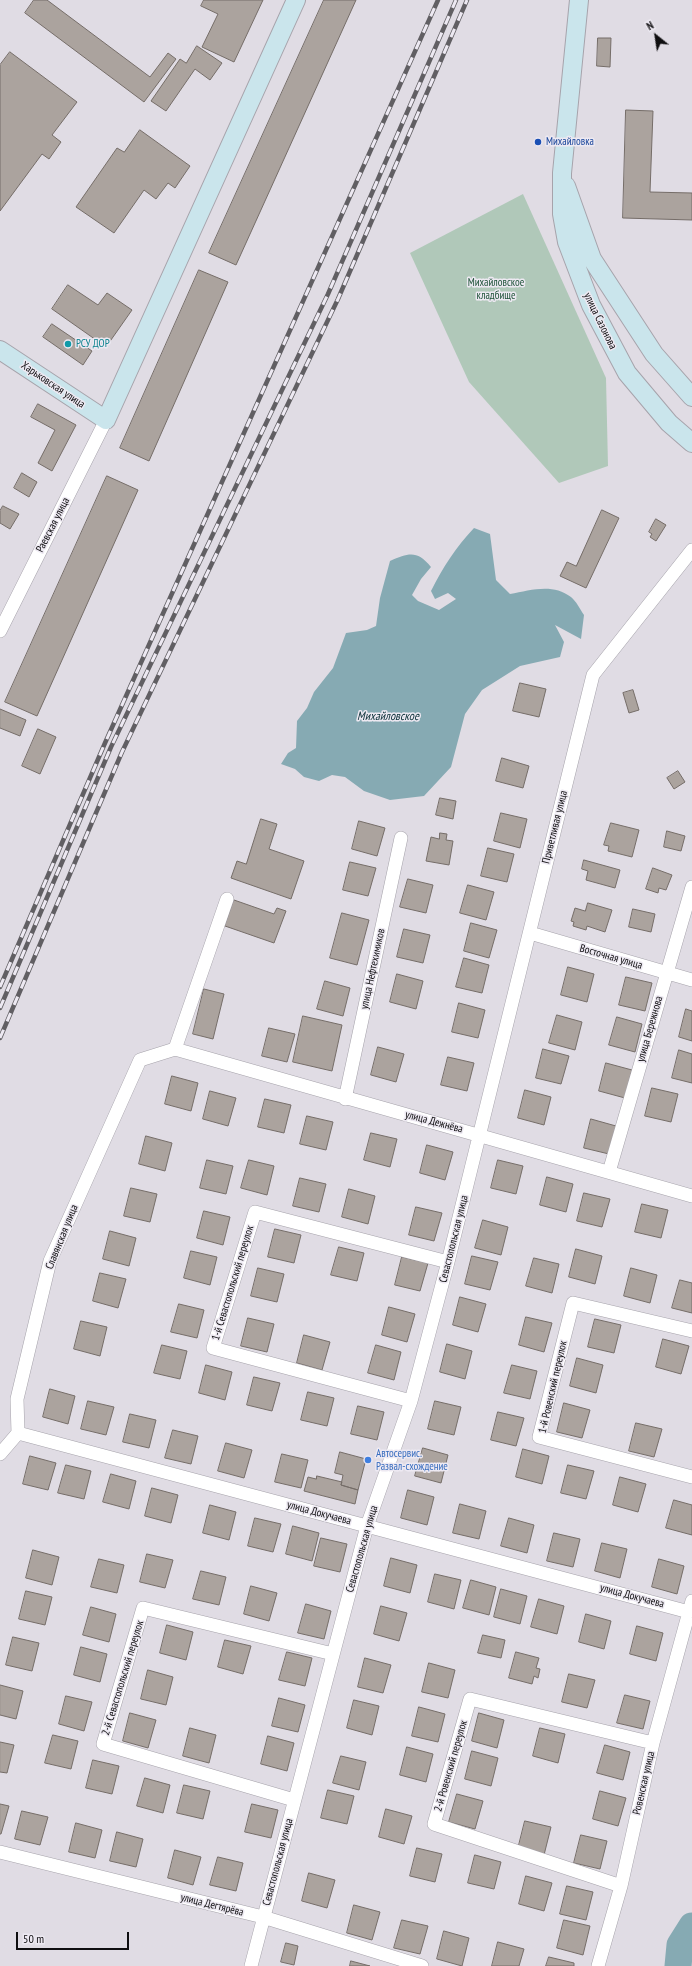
<!DOCTYPE html>
<meta charset="utf-8">
<style>
body{margin:0}
#map{position:relative;width:692px;height:1966px;overflow:hidden;background:#e0dce4;font-family:"PT Sans Narrow",sans-serif}
canvas{display:block}
.north{position:absolute;left:636px;top:16px;width:40px;height:40px;-webkit-text-stroke:3px #ede9f2;paint-order:stroke;rotate:330deg;font-size:11px;font-weight:700;line-height:16px;text-align:center;color:#0f0e10}
.north::after{content:'';display:block;margin:auto;width:14px;height:18px;background:#0f0e10;clip-path:polygon(50% 0,100% 100%,50% 72%,0 100%)}
.scale{position:absolute;left:16px;top:1932px;width:113px;height:18px;box-sizing:border-box;border:2px solid #0f0e10;border-top:0;padding-left:5px;font-size:12px;line-height:14px;white-space:nowrap;color:#0f0e10;-webkit-text-stroke:3px #ede9f2;paint-order:stroke}
</style>
<div id="map">
<canvas width="692" height="1966"></canvas>
<div class="north">N</div>
<div class="scale">50 m</div>
</div>
<script>
const context = document.querySelector('canvas').getContext('2d');
context.lineJoin = 'round';
function paint(path, color) { context.fillStyle = color; context.fill(path, 'evenodd'); }
function trace(path, color, width, dash) { context.strokeStyle = color; context.lineWidth = width; context.lineCap = dash ? 'butt' : 'round'; context.setLineDash(dash || []); context.stroke(path); }
function drawText(font, color, halo, rows, align = 'center') {
  context.font = font + ' "PT Sans Narrow",sans-serif'; context.lineWidth = 3; context.setLineDash([]); context.textBaseline = 'middle'; context.strokeStyle = halo; context.fillStyle = color; for (const [text, x, y, turn = 0] of rows) {
    context.save(); context.translate(x, y); context.rotate((+turn || 0) * Math.PI / 180); context.textAlign = isNaN(turn) ? turn : align; if (halo) context.strokeText(text, 0, 0); context.fillText(text, 0, 0); context.restore();
  }
}
paint(new Path2D(`
 M523 194 606 378 608 466 559 483 469 382 410 253Z`), '#b0c8b9');
paint(new Path2D(`
 M474 528 490 534 496 580 510 594C531 590 553 583 571 597 576 601 580 609 584 615L581 639 555 625 564 642 560 657 520 666 482 690 465 714 451 767 424 796 390 800 364 791 345 777 332 775 319 781 304 777 295 769 281 764 288 753 296 748 297 721 307 708 314 692 333 668 346 633 367 630 376 626 380 598 390 561C409 553 417 550 431 567L421 579 412 595 418 601 439 610 456 599 448 593 435 599 431 591C443 567 456 547 474 528Z`), '#86aab3');
trace(new Path2D(`
 M678 1966 680 1945 692 1926`), '#86aab3', 27);
const building = new Path2D(`
 M34 0H47L150 77 168 53 176 59 144 102 25 13Z
 M204 0H263L234 62 202 47 218 14 201 6Z
 M324 0H356L236 265 209 253Z
 M598 38H611L610 67 597 66Z
 M197 46 222 63 210 80 195 69 166 111 151 101 180 59 186 63Z
 M10 52 77 102 52 135 61 142 49 159 42 154 0 211V65Z
 M626 110 653 111 650 192 692 193V220L623 218Z
 M140 130 190 166 175 188 168 183 156 199 144 190 114 233 76 207 117 148 124 152Z
 M199 270 228 282 149 461 120 448Z
 M68 285 98 305 107 293 132 310 106 347 52 309Z
 M52 324 92 351 83 365 43 337Z
 M38 404 76 425 52 471 38 463 55 430 31 417Z
 M22 473 37 482 29 497 14 488Z
 M107 476 138 490 37 716 5 702Z
 M3 506 19 514 10 529 0 523V511Z
 M602 510 619 518 586 588 560 576 567 562 576 566Z
 M656 519 666 525 656 541 650 537 652 534 649 532Z
 M520 683 546 689 539 717 513 711Z
 M633 690 639 710 629 713 623 693Z
 M0 709 26 720 20 736 0 728Z
 M38 729 56 737 40 774 22 766Z
 M502 758 529 766 523 788 496 781Z
 M678 771 685 782 674 789 667 778Z
 M440 798 456 801 453 819 436 815Z
 M501 813 527 819 520 848 494 841Z
 M261 819 277 824 269 849 304 861 291 899 231 878 237 861 246 864Z
 M359 821 385 828 377 856 352 849Z
 M611 823 639 830 632 857 608 851 609 846 604 845Z
 M667 831 685 836 681 851 664 847Z
 M440 833 447 834 446 840 453 841 449 865 426 861 431 837 439 839Z
 M488 848 514 854 507 882 481 876Z
 M584 860 620 870 615 888 586 880 588 871 582 869Z
 M350 862 376 868 368 896 343 890Z
 M653 868 672 875 666 890 659 888 658 893 646 889Z
 M408 879 433 885 426 913 400 907Z
 M468 885 494 892 486 920 460 913Z
 M234 900 274 914 277 908 286 911 274 943 225 926Z
 M588 903 612 910 605 932 587 926 586 930 573 926 574 922 571 921 575 908 585 911Z
 M633 909 655 914 651 932 629 927Z
 M342 913 369 920 357 965 330 958Z
 M471 923 497 930 489 958 464 951Z
 M404 929 430 935 423 963 397 957Z
 M464 958 489 965 482 993 456 987Z
 M568 967 594 974 587 1002 561 995Z
 M397 974 423 981 416 1009 390 1002Z
 M626 977 652 983 645 1011 619 1005Z
 M325 981 350 988 343 1016 317 1009Z
 M204 989 224 994 213 1039 193 1034Z
 M459 1003 485 1010 478 1038 452 1032Z
 M686 1009 692 1011V1041L679 1037Z
 M557 1015 582 1022 575 1050 549 1043Z
 M303 1016 342 1025 332 1071 293 1062Z
 M617 1017 642 1024 635 1052 609 1045Z
 M269 1028 295 1034 287 1062 262 1056Z
 M378 1047 404 1054 396 1082 371 1075Z
 M543 1049 569 1056 561 1084 536 1078Z
 M679 1050 692 1054V1083L672 1078Z
 M448 1057 474 1063 467 1091 441 1085Z
 M606 1063 632 1070 625 1098 599 1091Z
 M172 1076 198 1083 191 1111 165 1104Z
 M652 1088 678 1094 671 1122 645 1116Z
 M525 1090 551 1097 544 1125 518 1118Z
 M210 1091 236 1098 228 1126 203 1119Z
 M265 1099 291 1105 284 1133 258 1127Z
 M307 1116 333 1122 326 1150 300 1144Z
 M591 1119 616 1126 609 1154 584 1148Z
 M371 1133 397 1139 390 1167 364 1160Z
 M146 1136 172 1143 165 1171 139 1164Z
 M427 1145 453 1152 445 1180 420 1173Z
 M207 1160 233 1166 226 1194 200 1188Z
 M249 1160 274 1166 267 1195 241 1188Z
 M498 1160 523 1166 516 1194 491 1188Z
 M547 1177 573 1184 566 1212 540 1205Z
 M300 1178 326 1184 319 1212 293 1206Z
 M131 1188 157 1194 150 1222 124 1216Z
 M349 1189 375 1196 368 1224 342 1217Z
 M584 1193 610 1199 602 1227 577 1221Z
 M642 1204 668 1210 661 1238 635 1232Z
 M416 1207 442 1213 434 1241 409 1235Z
 M204 1211 230 1217 223 1245 197 1238Z
 M483 1220 508 1227 501 1255 475 1248Z
 M275 1229 301 1235 294 1263 268 1257Z
 M110 1231 136 1238 129 1266 103 1259Z
 M339 1247 364 1253 357 1281 331 1275Z
 M576 1249 602 1256 595 1284 569 1277Z
 M191 1251 217 1257 210 1285 184 1278Z
 M472 1256 498 1262 490 1290 465 1284Z
 M402 1257 428 1263 420 1291 395 1285Z
 M534 1258 559 1264 552 1293 526 1286Z
 M258 1268 284 1274 277 1302 251 1296Z
 M631 1268 657 1275 650 1303 624 1296Z
 M100 1273 126 1279 118 1308 93 1301Z
 M680 1280 692 1283V1313L672 1308Z
 M460 1297 486 1304 478 1332 453 1325Z
 M179 1304 204 1310 197 1338 171 1332Z
 M389 1307 415 1314 407 1342 382 1335Z
 M526 1317 552 1323 544 1352 519 1345Z
 M248 1318 274 1324 267 1352 241 1346Z
 M595 1319 621 1325 614 1353 588 1347Z
 M81 1321 107 1327 100 1356 74 1349Z
 M304 1335 330 1342 322 1370 297 1363Z
 M663 1339 689 1346 681 1374 656 1367Z
 M447 1344 472 1351 465 1379 440 1372Z
 M162 1345 187 1351 180 1379 154 1373Z
 M376 1345 401 1352 394 1380 368 1373Z
 M577 1358 603 1365 596 1393 570 1386Z
 M206 1365 232 1372 225 1400 199 1393Z
 M512 1365 537 1371 530 1399 504 1393Z
 M254 1377 280 1383 272 1411 247 1405Z
 M50 1389 75 1396 68 1424 43 1417Z
 M308 1392 334 1398 327 1426 301 1420Z
 M88 1401 114 1407 106 1435 81 1429Z
 M435 1401 461 1407 454 1435 428 1429Z
 M564 1403 590 1410 582 1438 557 1432Z
 M358 1406 384 1412 377 1440 351 1434Z
 M498 1412 524 1418 516 1446 491 1440Z
 M130 1414 156 1420 149 1448 123 1442Z
 M636 1423 662 1429 654 1457 629 1451Z
 M173 1430 198 1436 191 1464 165 1458Z
 M226 1443 252 1450 244 1478 218 1471Z
 M423 1448 448 1455 441 1483 415 1476Z
 M523 1449 549 1456 542 1484 516 1477Z
 M340 1452 366 1459 358 1490 341 1485 343 1475 335 1473Z
 M282 1454 308 1460 301 1488 275 1482Z
 M30 1456 56 1463 48 1490 23 1484Z
 M66 1465 91 1471 84 1499 58 1493Z
 M568 1465 594 1471 586 1499 561 1493Z
 M111 1474 136 1481 129 1509 103 1502Z
 M317 1476 342 1482 341 1485 358 1490 355 1504 304 1491 308 1477 316 1479Z
 M620 1477 646 1484 638 1512 613 1505Z
 M152 1488 178 1495 171 1523 145 1516Z
 M408 1490 434 1497 427 1525 401 1518Z
 M674 1500 692 1505V1535L666 1528Z
 M460 1504 486 1511 479 1539 453 1533Z
 M210 1505 236 1512 229 1540 203 1533Z
 M255 1518 281 1524 273 1552 248 1546Z
 M509 1518 534 1525 527 1553 501 1546Z
 M293 1526 319 1533 312 1561 286 1554Z
 M554 1533 580 1539 573 1567 547 1561Z
 M321 1538 347 1544 340 1572 314 1566Z
 M602 1543 627 1549 620 1578 595 1571Z
 M33 1550 59 1557 52 1585 26 1578Z
 M147 1554 173 1560 165 1588 140 1582Z
 M391 1558 417 1565 410 1593 384 1586Z
 M99 1559 124 1565 117 1593 91 1587Z
 M659 1559 684 1566 677 1594 652 1587Z
 M201 1571 226 1577 219 1605 193 1599Z
 M435 1574 461 1580 454 1609 428 1602Z
 M471 1580 496 1587 489 1615 463 1608Z
 M251 1586 277 1593 269 1621 244 1614Z
 M501 1589 527 1596 520 1624 494 1617Z
 M26 1591 52 1597 45 1625 19 1619Z
 M539 1599 564 1606 557 1634 531 1627Z
 M306 1604 331 1611 324 1639 298 1633Z
 M381 1606 407 1613 399 1641 374 1634Z
 M91 1607 116 1614 109 1642 83 1635Z
 M586 1614 611 1621 604 1649 579 1642Z
 M167 1625 193 1632 186 1660 160 1653Z
 M637 1626 663 1633 656 1661 630 1654Z
 M483 1635 505 1640 501 1658 478 1653Z
 M13 1637 39 1643 32 1671 6 1665Z
 M225 1640 251 1646 243 1674 218 1667Z
 M81 1647 107 1654 100 1682 74 1675Z
 M287 1652 312 1658 305 1686 279 1680Z
 M516 1652 539 1658 536 1668 540 1669 538 1678 534 1676 532 1684 509 1678Z
 M365 1658 391 1665 383 1693 358 1687Z
 M429 1663 455 1670 448 1698 422 1692Z
 M148 1670 173 1677 166 1705 141 1699Z
 M569 1674 595 1680 587 1708 562 1702Z
 M0 1685 23 1691 16 1719 0 1715Z
 M625 1695 650 1701 643 1729 617 1723Z
 M66 1696 92 1702 84 1731 59 1724Z
 M279 1698 305 1705 298 1732 272 1726Z
 M354 1700 379 1706 372 1735 347 1728Z
 M419 1707 445 1714 438 1742 412 1736Z
 M130 1713 156 1720 148 1748 123 1741Z
 M479 1713 504 1720 497 1748 472 1741Z
 M190 1728 216 1735 209 1763 183 1756Z
 M540 1728 565 1734 558 1763 533 1756Z
 M53 1735 78 1741 71 1769 45 1763Z
 M268 1736 294 1743 287 1771 261 1764Z
 M0 1742 14 1745 7 1773 0 1772Z
 M605 1745 630 1752 623 1780 597 1773Z
 M407 1747 433 1754 426 1782 400 1775Z
 M472 1751 498 1758 491 1786 465 1779Z
 M341 1756 366 1762 359 1790 333 1783Z
 M93 1760 119 1766 112 1794 86 1788Z
 M145 1778 170 1785 163 1813 137 1806Z
 M184 1785 210 1791 203 1819 177 1813Z
 M328 1790 354 1796 347 1824 321 1818Z
 M600 1791 626 1798 618 1826 593 1819Z
 M457 1794 483 1801 475 1829 449 1822Z
 M0 1804 9 1806 1 1834H0Z
 M252 1804 278 1810 271 1838 245 1832Z
 M386 1809 412 1816 404 1844 379 1837Z
 M22 1811 48 1817 40 1845 15 1839Z
 M525 1821 551 1827 544 1855 518 1849Z
 M76 1823 102 1830 95 1858 69 1852Z
 M117 1832 143 1839 136 1867 110 1861Z
 M581 1835 607 1841 600 1869 574 1863Z
 M417 1848 442 1854 435 1882 410 1876Z
 M175 1850 201 1857 193 1885 168 1878Z
 M475 1855 501 1862 494 1889 468 1883Z
 M218 1857 243 1863 236 1891 210 1885Z
 M309 1873 335 1880 327 1908 302 1901Z
 M526 1876 552 1883 544 1911 519 1904Z
 M567 1886 593 1892 586 1920 560 1914Z
 M354 1905 380 1912 372 1940 347 1933Z
 M402 1920 428 1926 420 1954 394 1948Z
 M564 1920 590 1926 583 1955 557 1948Z
 M444 1931 469 1938 462 1966 437 1959Z
 M498 1942 524 1949 519 1966H492Z
 M286 1943 298 1946 294 1965 281 1962Z
 M549 1957 574 1963V1966H546Z
 M351 1961 370 1966H350Z`);
paint(building, '#aba39e');
trace(building, '#756d68', 1);
const street = new Path2D(`
 M0 631 106 420
 M530 933 692 980
 M175 1049C347 1099 520 1146 692 1196
 M175 1049 227 899
 M345 1099 401 838
 M609 1172 692 887
 M692 1331 573 1303 539 1437 692 1477
 M411 1401 213 1348 255 1212 448 1262
 M18 1433 689 1612
 M0 1454 18 1433 17 1399 50 1261 140 1060 175 1049
 M294 1800 103 1744 143 1608 333 1654
 M0 1852 263 1917 422 1966
 M621 1886 434 1824 470 1699 653 1743
 M251 1966 367 1526 411 1401 448 1262 593 675 692 550
 M598 1966 621 1886 653 1743 692 1601`);
const secondary = new Path2D(`
 M579 0 562 173V214L567 242 591 305 627 373 669 423 692 443
 M566 186 592 259 654 354 692 397
 M0 350 106 420 296 0`);
trace(street, '#a6a3ab', 14);
trace(secondary, '#a6a3ab', 20);
trace(street, '#fff', 13);
trace(secondary, '#cae5ec', 18);
const rail = new Path2D(`
 M0 987 105 743 438 0
 M0 1008 111 747 328 294 456 0
 M0 1038 122 752 338 299 467 0`);
trace(rail, '#615f63', 4.5);
trace(rail, '#ede9f2', 3, [9]);
for (const [x, y, r, color] of [
 [538,142,4,"#1a4fb4"],
 [68,344,4,"#0f9aa8"],
 [368,1460,4,"#3f7fe0"]
]) { const dot = new Path2D(); dot.arc(x, y, r, 0, 2 * Math.PI); context.fillStyle = color; context.fill(dot); trace(dot, '#ede9f2', 1.5); }
drawText('11px', '#164399', '#ede9f2', [
 ["Михайловка",546,142]
], 'left');
drawText('11px', '#1e5238', '#ede9f2', [
 ["Михайловское",496,283],
 ["кладбище",496,296]
]);
drawText('11px', '#0f0e10', '#ede9f2', [
 ["улица Сазонова",600,321,64],
 ["Харьковская улица",53,385,34],
 ["Раевская улица",53,525,-63],
 ["Приветливая улица",555,827,-76],
 ["Восточная улица",611,957,16],
 ["улица Нефтехимиков",373,969,-78],
 ["улица Бережнова",650,1029,-74],
 ["улица Дежнёва",434,1122,15],
 ["Славянская улица",62,1237,-68],
 ["Севастопольская улица",454,1239,-76],
 ["1-й Севастопольский переулок",233,1283,-73],
 ["1-й Ровенский переулок",553,1387,-77],
 ["улица Докучаева",319,1513,15],
 ["Севастопольская улица",362,1549,-74],
 ["улица Докучаева",632,1596,15],
 ["2-й Севастопольский переулок",123,1678,-73],
 ["2-й Ровенский переулок",451,1766,-74],
 ["Ровенская улица",644,1783,-77],
 ["Севастопольская улица",278,1862,-75],
 ["улица Дегтярёва",212,1905,14]
]);
drawText('11px', '#0d838f', '#ede9f2', [
 ["РСУ ДОР",76,344]
], 'left');
drawText('11px', '#366cbe', '#ede9f2', [
 ["Автосервис.",376,1454],
 ["Развал-схождение",376,1467]
], 'left');
drawText('italic 12px', '#0b3038', '#ede9f2', [
 ["Михайловское",388,717]
]);
</script>
